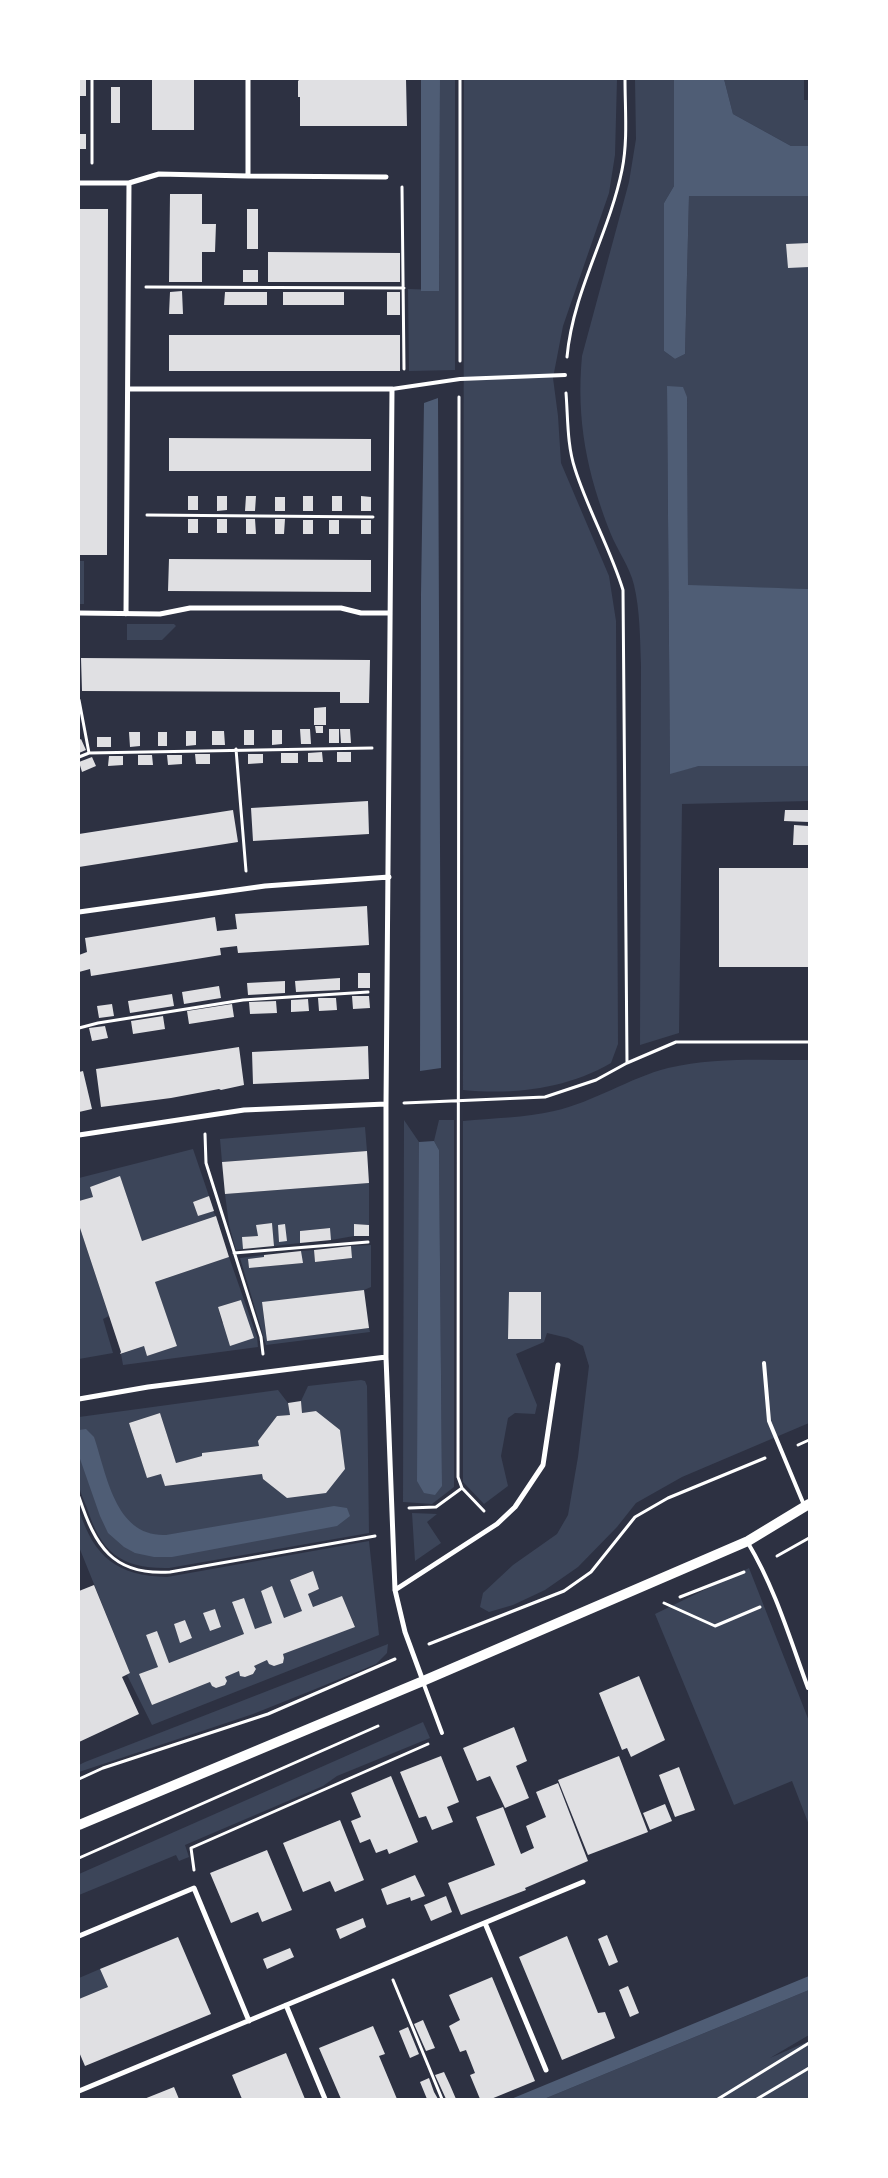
<!DOCTYPE html>
<style>
body{margin:0}
#map{position:relative;width:888px;height:2178px;overflow:hidden;background:#2d3142;font-family:Overpass,sans-serif}
canvas{display:block}
.frame{position:absolute;inset:0;border:80px solid #fff;pointer-events:none}
</style>
<div id="map">
<canvas width="888" height="2178"></canvas>
<div class="frame"></div>
</div>
<script>
const context = document.querySelector('canvas').getContext('2d');
context.lineJoin = 'round';
function paint(path, color) { context.fillStyle = color; context.fill(path, 'evenodd'); }
function trace(path, color, width, dash) { context.strokeStyle = color; context.lineWidth = width; context.lineCap = dash ? 'butt' : 'round'; context.setLineDash(dash || []); context.stroke(path); }
paint(new Path2D(`
 M440 79H455V370L409 371 408 289 439 290Z
 M464 79H617L615 155 609 193 563 326 553 378 558 416 561 463 609 576 616 621 618 1044 611 1063C566 1089 514 1095 463 1090Z
 M635 79H674V186L664 203V351L675 359 685 354 689 196H809V589L688 586 687 397 667 386 670 773 699 766H809V801L682 804 679 1033 640 1045 641 665C640 638 640 610 634 585 630 567 617 550 610 532 587 473 576 420 582 356L629 182 636 139Z
 M724 79H804V100H809V146H791L733 114Z
 M79 561H84V604H79Z
 M127 624H174L176 626 162 640H127Z
 M809 1060V1423L682 1477 636 1503 617 1527 578 1567 545 1590 513 1605 489 1612 480 1607 483 1593 513 1565 557 1534 568 1515 578 1457 589 1366 583 1346 568 1338 547 1333 544 1342 516 1354 537 1405 535 1414 515 1413 508 1418 501 1456 508 1486 484 1504 463 1482V1121C492 1118 525 1118 554 1111 594 1102 629 1078 668 1068 714 1057 763 1060 809 1060Z
 M404 1120 419 1142 442 1486 439 1150 434 1141 439 1120H454V1487L432 1504 403 1502Z
 M365 1127 367 1151 222 1162 220 1139Z
 M193 1149 209 1196 193 1202 198 1216 213 1211 216 1216 142 1241 120 1177 90 1187 93 1197 79 1201V1178Z
 M369 1183V1225L354 1224V1236L331 1240 329 1228 300 1231V1243L274 1246 272 1223 257 1225 258 1236 243 1237V1249L236 1250 229 1225 225 1194Z
 M79 1225 109 1316 103 1319 113 1353 79 1359Z
 M371 1245V1287L364 1290 262 1303 267 1341 369 1328 370 1332 266 1345 240 1258 264 1255V1257L248 1259 249 1268 302 1263 301 1251 314 1250 315 1262 352 1258 351 1246Z
 M229 1257 257 1337 258 1347 123 1365 121 1354 144 1346 147 1356 177 1346 155 1282ZM241 1300 246 1315 222 1323 218 1307Z
 M361 1380 365 1381 367 1386 369 1533 169 1568C122 1569 101 1553 87 1508 84 1500 79 1491 79 1483 77 1461 79 1438 79 1417L278 1390 288 1403 290 1415 277 1416 259 1440V1446L203 1453 202 1456 176 1463 160 1413 129 1423 147 1478 161 1474 166 1486 262 1474 263 1479 287 1498 345 1469 340 1430 316 1411 302 1413 301 1401 308 1386Z
 M79 1510C94 1557 117 1576 167 1577L369 1541 379 1635 152 1725 127 1675 130 1673 79 1547ZM312 1571 319 1589 308 1594 313 1607 342 1596 355 1626 283 1654 284 1659 283 1663 267 1660 254 1666 256 1669 253 1674 245 1677 240 1675 239 1671 225 1677 227 1681 225 1685 216 1688 212 1686 210 1682 152 1705 140 1674 158 1667 146 1635 157 1631 169 1663 244 1634 232 1603 243 1598 255 1629 272 1623 261 1591 272 1587 284 1618 302 1611 290 1580ZM215 1609 221 1627 211 1631 203 1613ZM185 1620 192 1638 180 1642 174 1624Z
 M412 1513 437 1514 427 1522 441 1543 415 1561Z
 M749 1568 809 1721V1825L792 1781 734 1805 655 1614Z
 M388 1644 387 1653 376 1664 313 1690 253 1714 79 1772V1765L85 1762Z
 M423 1722 430 1738 337 1776 323 1786 185 1845 189 1857 179 1861 176 1855 79 1895V1874Z
 M100 1969 108 1987 79 1999V1978Z
 M809 1990V2035L770 2058 809 2041V2099H544Z`), '#3c4559');
paint(new Path2D(`
 M421 79H440L439 291H421Z
 M674 79H724L733 114 791 146H809V196H689L685 354 675 359 664 351V203L674 186Z
 M667 386 683 387 687 397 688 585 809 589V766H699L670 774Z
 M438 398 441 1068 420 1071 421 594 424 403Z
 M434 1141 439 1150 442 1486 435 1495 424 1493 417 1481 419 1142Z
 M86 1429 94 1437C107 1475 115 1537 166 1535L334 1506 347 1508 350 1516 337 1526 172 1557H154L135 1553 124 1547 108 1533 100 1516 79 1456V1430Z
 M809 1976V1990L544 2099H511Z`), '#4f5d75');
paint(new Path2D(`
 M152 79H194V130H152Z
 M300 79H406L407 126H300V97H298V81Z
 M79 80H86V96H79Z
 M111 87H120V123H111Z
 M79 134H86V149H79Z
 M170 194H202V224H216L215 252H202V282H169Z
 M79 209H108L107 555H79Z
 M247 209H258V249H247Z
 M809 243V267L788 268 786 244Z
 M268 252 400 253V282H268Z
 M243 270H258V282H243Z
 M182 291 183 314H169L170 292Z
 M225 292H267V305H224Z
 M283 292H344V305H283Z
 M387 292H400V315H387Z
 M169 335H400V371H169Z
 M169 438 371 439V471H169Z
 M188 496H198V510H188Z
 M217 496H227V510L217 511Z
 M246 496H256L255 511H245Z
 M303 496H313V511H303Z
 M332 496H342V511H332Z
 M361 496 371 497V511H361Z
 M275 497H285V511H275Z
 M188 519H198V533H188Z
 M217 519H227V533H217Z
 M246 519H255L256 534H246Z
 M275 519H285L284 534H275Z
 M303 520H313V534H303Z
 M329 520H339V534H329Z
 M361 520H371V534H361Z
 M169 559 371 560V592L168 591Z
 M81 658 370 660 369 703H340V692L82 691Z
 M326 707V725H314V708Z
 M315 726H323V733H316Z
 M300 729H310L311 744H301Z
 M329 729H339V743H329Z
 M340 729H350L351 743H341Z
 M244 730H254V745H244Z
 M272 730H282V744L272 745Z
 M186 731H196V745L186 746Z
 M212 731H224L225 745H212Z
 M129 732H140V746L130 747Z
 M158 732H167V746H158Z
 M97 737H111V747H97Z
 M81 739 86 750 79 753V740Z
 M322 752 323 762H308V753Z
 M337 752H351V762H337Z
 M281 753H298V763H281Z
 M195 754H210V764H196Z
 M248 754H263V763L248 764Z
 M138 755H152L153 765H138Z
 M167 755H182V764L168 765Z
 M109 756H123V765L108 766Z
 M92 757 96 766 82 772 79 762Z
 M368 801 369 834 253 841 251 808Z
 M233 810 238 842 79 867V834Z
 M785 810H809V822L784 821Z
 M794 825 809 826V845H793Z
 M719 868H809V967H719Z
 M367 906 369 945 238 953 237 946 220 948 221 955 91 976 90 969 79 972V955L87 952 85 938 215 917 217 931 237 929 235 914Z
 M358 973H370V988H358Z
 M340 978V990L296 992 295 981Z
 M285 981V993L248 995 247 983Z
 M219 986 221 998 184 1004 182 992Z
 M172 994 174 1006 130 1013 128 1001Z
 M352 996H369L370 1008 353 1009Z
 M318 998H336L337 1010 319 1011Z
 M308 999 309 1011 291 1012V1000Z
 M276 1001 277 1013 250 1014 249 1002Z
 M112 1004 114 1016 99 1018 97 1006Z
 M232 1004 234 1017 189 1024 187 1011Z
 M163 1016 165 1029 133 1034 131 1021Z
 M105 1026 108 1038 92 1041 89 1028Z
 M368 1046 369 1079 253 1084 252 1052Z
 M239 1047 244 1085 221 1090 219 1089 171 1098 101 1107 96 1069Z
 M83 1071 92 1109 79 1112V1072Z
 M367 1151 369 1183 225 1194 222 1162Z
 M120 1176 142 1241 216 1216 229 1257 155 1282 177 1346 147 1356 144 1346 120 1354 121 1352 79 1225V1201L93 1197 90 1187Z
 M209 1196 214 1211 198 1216 193 1202Z
 M272 1223 274 1246 243 1249 242 1237 258 1236 256 1225Z
 M285 1224 287 1241 279 1242 278 1225Z
 M354 1224 369 1225V1236H354Z
 M330 1228 331 1240 300 1243V1231Z
 M351 1246 352 1258 315 1262 314 1250Z
 M301 1251 303 1263 249 1268 248 1259 264 1257V1255Z
 M364 1290 369 1328 267 1341 262 1302Z
 M509 1292H541V1339H508Z
 M241 1300 254 1338 230 1346 218 1307Z
 M301 1401 302 1413 316 1411 340 1430 345 1469 326 1493 287 1498 263 1479 262 1474 165 1486 161 1474 147 1478 129 1423 160 1413 176 1463 202 1456V1453L259 1446 258 1441 277 1416 290 1415 288 1403Z
 M313 1571 319 1589 308 1594 313 1607 342 1596 355 1627 283 1654 284 1658 283 1663 274 1666 269 1664 267 1660 254 1666 256 1669 253 1674 245 1677 240 1676 239 1671 225 1677 227 1681 225 1685 216 1688 212 1686 210 1682 152 1705 139 1674 158 1667 146 1635 157 1631 169 1663 244 1634 232 1602 244 1598 255 1629 272 1623 261 1591 272 1586 284 1618 302 1611 290 1580Z
 M94 1585 130 1673 122 1677 139 1714 79 1742V1591Z
 M215 1609 221 1627 210 1631 203 1613Z
 M185 1620 192 1638 180 1643 174 1624Z
 M639 1676 665 1740 631 1757 627 1748 622 1750 599 1693Z
 M514 1727 527 1761 516 1766 529 1798 505 1808 490 1776 477 1781 463 1748Z
 M441 1756 459 1802 447 1807 453 1822 432 1830 426 1816 419 1818 400 1772Z
 M619 1756 648 1832 588 1855 558 1780Z
 M679 1767 695 1810 675 1817 659 1775Z
 M391 1776 418 1842 389 1854 387 1849 376 1853 370 1839 360 1843 351 1821 361 1817 351 1793Z
 M558 1783 588 1861 525 1888 526 1890 461 1915 448 1883 495 1865 476 1817 503 1807 521 1854 534 1848 526 1826 546 1817 536 1792Z
 M665 1804 672 1821 650 1830 643 1813Z
 M340 1820 364 1880 335 1892 330 1881 303 1892 283 1843Z
 M267 1850 292 1910 262 1922 258 1912 231 1923 210 1873Z
 M415 1875 425 1896 411 1901 410 1897 387 1905 381 1889Z
 M446 1896 452 1912 431 1921 424 1905Z
 M363 1918 366 1927 340 1939 336 1929Z
 M607 1935 618 1962 609 1966 598 1939Z
 M567 1936 598 2013 605 2012 615 2038 562 2060 519 1957Z
 M178 1937 211 2014 85 2066 79 2052V1999L108 1987 100 1969Z
 M290 1948 294 1957 267 1969 263 1959Z
 M492 1977 535 2081 491 2099H480L470 2075 475 2073 466 2050 460 2052 449 2026 460 2020 449 1995Z
 M628 1986 639 2013 630 2017 619 1990Z
 M423 2020 435 2048 426 2051 414 2024Z
 M373 2026 385 2054 379 2056 397 2099H341L319 2048Z
 M408 2027 419 2054 410 2058 399 2031Z
 M286 2053 305 2099H242L232 2075Z
 M444 2072 450 2085 456 2099H446L435 2075Z
 M429 2078 434 2092 438 2099H427L420 2082Z
 M174 2087 179 2099H144Z`), '#e0e0e3');
trace(new Path2D(`
 M92 163V79
 M402 187 404 369
 M146 287 404 288
 M567 357C573 291 609 234 622 170 628 141 625 109 625 79
 M460 361V79
 M566 393C568 418 567 445 575 469 588 510 610 548 623 590L627 1063
 M459 397 458 1477 462 1488 484 1511
 M147 515 373 517
 M79 700 89 753
 M236 749 246 871
 M79 757 89 753 372 748
 M79 1028 98 1023 243 1000 368 992
 M404 1103 545 1097 596 1080 627 1063 676 1042H809
 M205 1134 206 1163 261 1337 263 1354
 M234 1253 368 1242
 M798 1445 809 1440
 M79 1497C95 1545 112 1576 170 1572L375 1536
 M409 1508 436 1507 462 1488
 M777 1556 809 1538
 M680 1597 744 1572
 M664 1603 715 1626 760 1607
 M429 1644 564 1591 591 1572 635 1517 668 1498 765 1458
 M79 1779 103 1768 268 1714 395 1659
 M79 1858 378 1726
 M194 1870 191 1848 428 1744
 M393 1980 442 2099
 M718 2099 809 2043
 M757 2099 809 2068`), '#fff', 3);
trace(new Path2D(`
 M392 389 460 379 565 375
 M764 1363 769 1421 804 1505
 M748 1543C775 1588 790 1639 808 1688
 M423 1682 442 1733`), '#fff', 4);
trace(new Path2D(`
 M248 176 386 177
 M79 183H129L159 174 248 176V79
 M128 389H392L386 1104V1357L395 1590 405 1632 423 1681
 M79 613 160 614 190 608H341L361 613H390
 M126 614 129 183
 M79 912 265 886 389 877
 M79 1135 244 1110 386 1104
 M79 1399 148 1387 386 1357
 M395 1590 497 1524 515 1507 543 1465 558 1365
 M485 1923 546 2070
 M79 1936 194 1888 249 2021
 M286 2005 325 2099
 M79 2091 583 1882`), '#fff', 5);
trace(new Path2D(`
 M79 1825 423 1681 748 1541 809 1504`), '#fff', 10);
</script>
